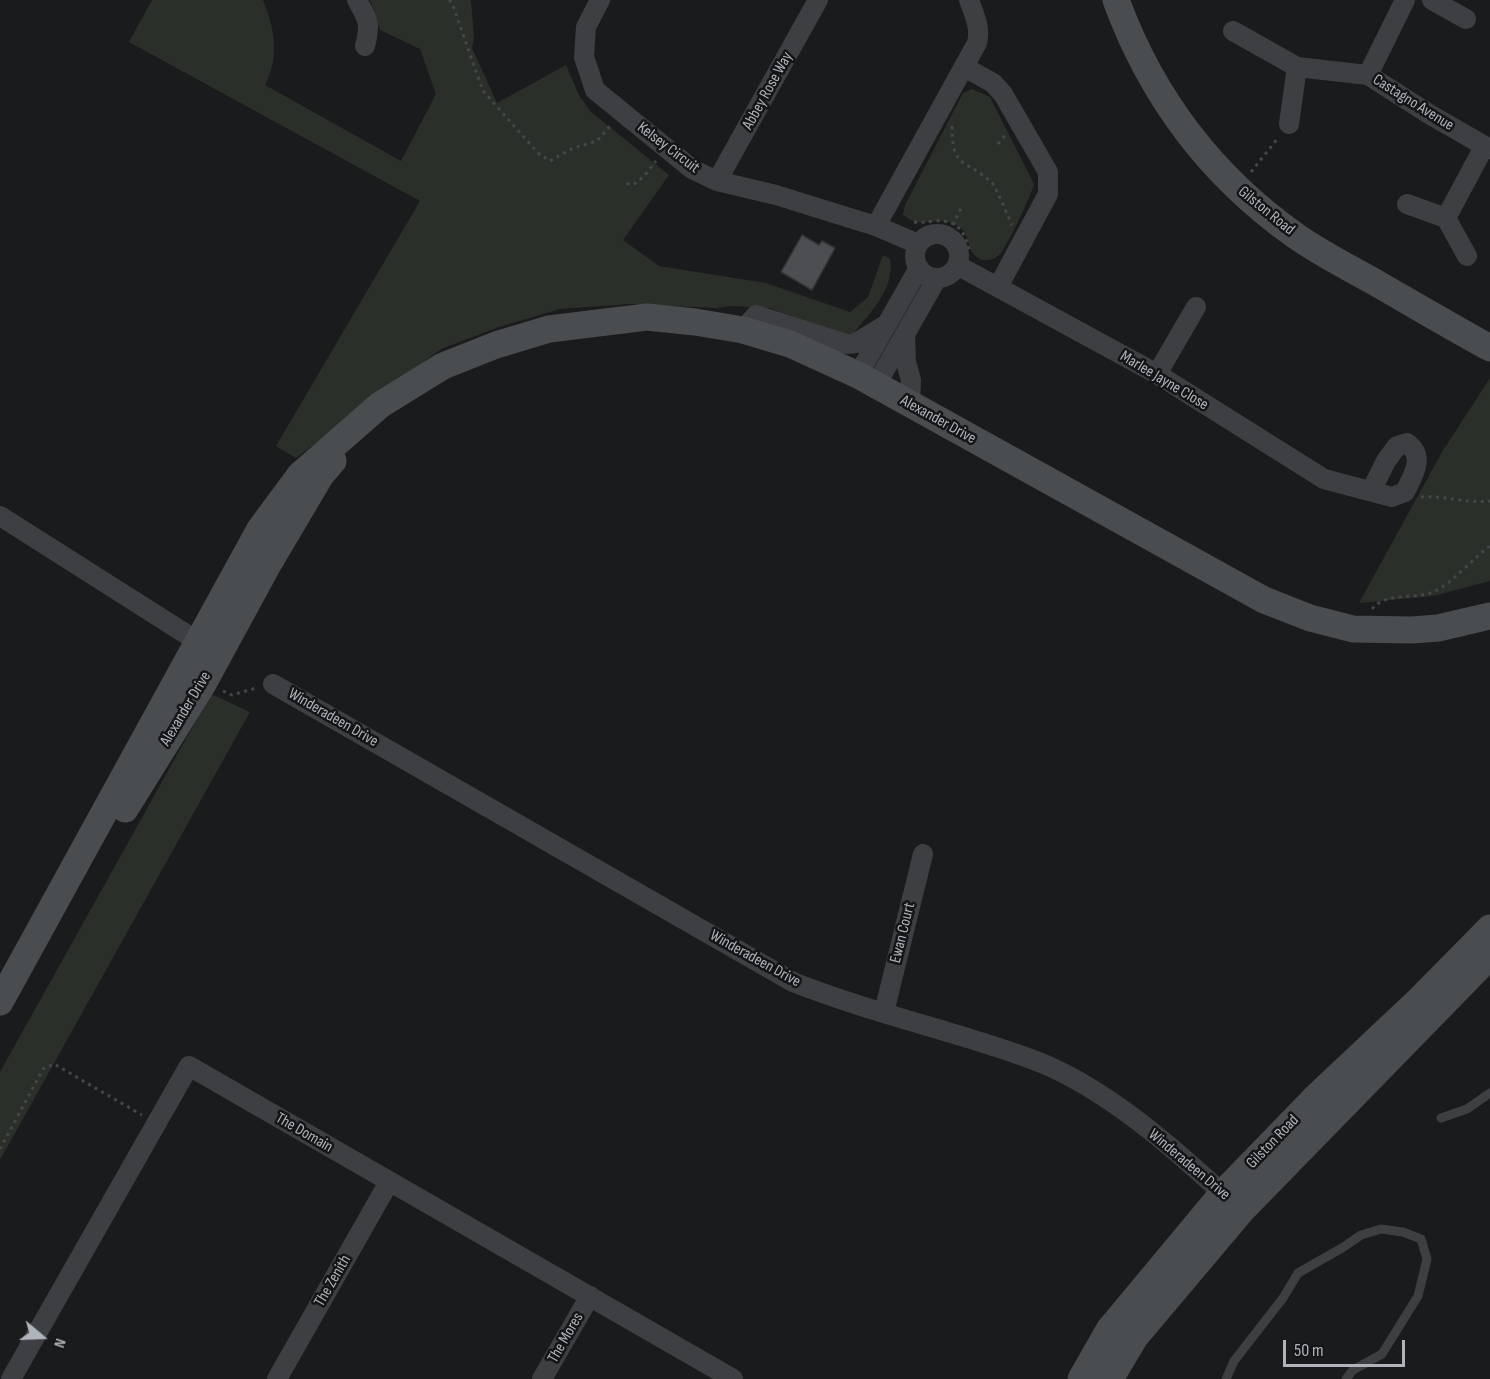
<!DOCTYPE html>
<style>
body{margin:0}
#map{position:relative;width:1490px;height:1379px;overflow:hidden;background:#1a1b1c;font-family:"Sofia Sans Condensed",sans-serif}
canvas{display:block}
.north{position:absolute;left:12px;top:1307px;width:60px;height:60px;-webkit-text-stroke:4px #151517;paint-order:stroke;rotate:109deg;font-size:16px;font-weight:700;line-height:24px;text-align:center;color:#aeb4ba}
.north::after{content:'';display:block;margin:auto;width:21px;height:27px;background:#aeb4ba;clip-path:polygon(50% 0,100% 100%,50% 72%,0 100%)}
.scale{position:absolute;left:1283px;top:1340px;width:122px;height:27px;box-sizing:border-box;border:3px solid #aeb4ba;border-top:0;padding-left:8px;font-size:18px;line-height:21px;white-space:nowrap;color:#aeb4ba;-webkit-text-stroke:4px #151517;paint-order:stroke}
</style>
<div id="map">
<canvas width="1490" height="1379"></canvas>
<div class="north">N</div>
<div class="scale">50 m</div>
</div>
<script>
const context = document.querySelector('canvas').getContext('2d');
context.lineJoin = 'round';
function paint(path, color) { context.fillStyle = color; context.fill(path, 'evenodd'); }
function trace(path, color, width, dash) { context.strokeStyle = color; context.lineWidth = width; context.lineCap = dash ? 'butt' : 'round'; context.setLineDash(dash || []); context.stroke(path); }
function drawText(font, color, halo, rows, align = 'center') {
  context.font = font + ' "Sofia Sans Condensed",sans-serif'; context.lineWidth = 5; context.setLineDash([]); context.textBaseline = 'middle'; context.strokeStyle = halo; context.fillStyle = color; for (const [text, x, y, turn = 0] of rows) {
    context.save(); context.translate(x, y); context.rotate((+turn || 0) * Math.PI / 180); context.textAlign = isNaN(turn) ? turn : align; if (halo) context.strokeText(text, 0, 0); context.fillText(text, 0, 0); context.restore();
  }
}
paint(new Path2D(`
 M152 0H263C275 31 280 55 265 85L401 161 436 94 420 49 380 30 370 0H471L474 38 472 48 497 103 566 65 579 95 590 111 669 175 623 240 659 266 766 283 850 312 868 297 883 255 890 259C895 289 871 311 854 333L839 334 770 308 732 306 716 308 629 304 560 309 499 327 441 349 296 458 276 446 420 201 129 42Z
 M972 89 990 97 1034 184C1031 196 1008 245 999 255 994 260 984 262 978 258 965 249 972 233 956 225 942 217 930 224 915 222 911 221 907 217 903 215L905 205 963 93Z
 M1490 378V581L1433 596 1359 603 1442 452Z
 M211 694 250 712 0 1160V1072Z`), '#2a3029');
const building = new Path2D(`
 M802 235 819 245 822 241 835 248 812 290 781 272Z`);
paint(building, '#4c4e51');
trace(building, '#343538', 1.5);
trace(new Path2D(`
 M449 0 452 3 483 91 538 153 550 161 573 148 597 141 611 125
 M952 126C952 171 966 158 992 183 996 187 1008 217 1012 225
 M998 144 1006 134
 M1251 172 1278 138
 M627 183 630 185 636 183 645 175 656 161
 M914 222C921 223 926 222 933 221 958 219 964 231 970 252
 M953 225 961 208
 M1421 497C1445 495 1467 504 1490 501
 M1372 609C1389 590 1414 601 1435 591 1453 583 1473 558 1490 546
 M223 691 232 695 256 688
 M0 1149 43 1069 54 1064 142 1115`), '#444749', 3, [3, 4.5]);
trace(new Path2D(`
 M1441 1118 1467 1109 1490 1093
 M1226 1379 1234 1361 1283 1298 1298 1273 1342 1248 1361 1235 1381 1229 1403 1232 1421 1239 1427 1259 1418 1296 1382 1354 1353 1370 1346 1379`), '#3e3f42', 9);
trace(new Path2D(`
 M357 0C368 20 371 23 365 46
 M600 0 586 27 584 57 595 90 692 169 717 181 776 195 837 214 876 226 918 244
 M1432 0 1466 19
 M1233 31 1297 67 1368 75 1429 114 1490 149
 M964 67 993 83 1003 94 1048 172V194L998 287
 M1368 75 1405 0
 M1289 124 1297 67
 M717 181 818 0
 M1407 204 1446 218 1467 256
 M1446 218 1484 147
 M876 226 977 43C981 28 974 14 969 0
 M915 256a22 22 0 1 1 44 0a22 22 0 1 1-44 0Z
 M957 265 1157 374 1324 479 1392 497 1405 492C1413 475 1426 457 1407 443L1397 446 1386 461 1371 491
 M743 330 756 315 846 344 856 343 887 324
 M905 334 906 362 911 380 910 405
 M1157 374 1196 307
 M858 375 919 268
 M876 385 937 278
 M0 516 208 648
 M273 684 793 982C851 1005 912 1021 971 1039 999 1048 1027 1056 1053 1068 1119 1099 1179 1153 1232 1202
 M884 1012 923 854
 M11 1379 189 1066 733 1379
 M277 1379 389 1182
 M542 1379 590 1296`), '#3e3f42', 20);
trace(new Path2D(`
 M1116 0C1152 98 1211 176 1296 236 1320 253 1346 266 1371 280 1411 303 1450 326 1490 348
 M125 809 204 682 266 568 321 475 333 461
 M0 1002 260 529 300 475 380 405 443 366 496 345 549 329 647 317 695 322 743 330 790 344 858 375 1264 600 1310 618 1353 629 1412 630 1438 628 1490 616
 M1081 1379 1109 1330 1223 1193 1319 1094 1420 999 1490 928
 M1110 1379 1135 1337 1242 1210 1490 956`), '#4a4d50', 27);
drawText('16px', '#aeb4ba', '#151517', [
 ["Abbey Rose Way",768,91,-61],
 ["Castagno Avenue",1413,103,32],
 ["Kelsey Circuit",668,148,37],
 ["Gilston Road",1266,211,39],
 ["Marlee Jayne Close",1164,381,31],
 ["Alexander Drive",938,420,29],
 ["Alexander Drive",186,709,-59],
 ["Winderadeen Drive",333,718,30],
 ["Ewan Court",903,933,-76],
 ["Winderadeen Drive",755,959,29],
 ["The Domain",304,1133,30],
 ["Gilston Road",1273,1142,-46],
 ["Winderadeen Drive",1189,1165,40],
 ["The Zenith",333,1281,-60],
 ["The Mores",566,1338,-60]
]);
</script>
